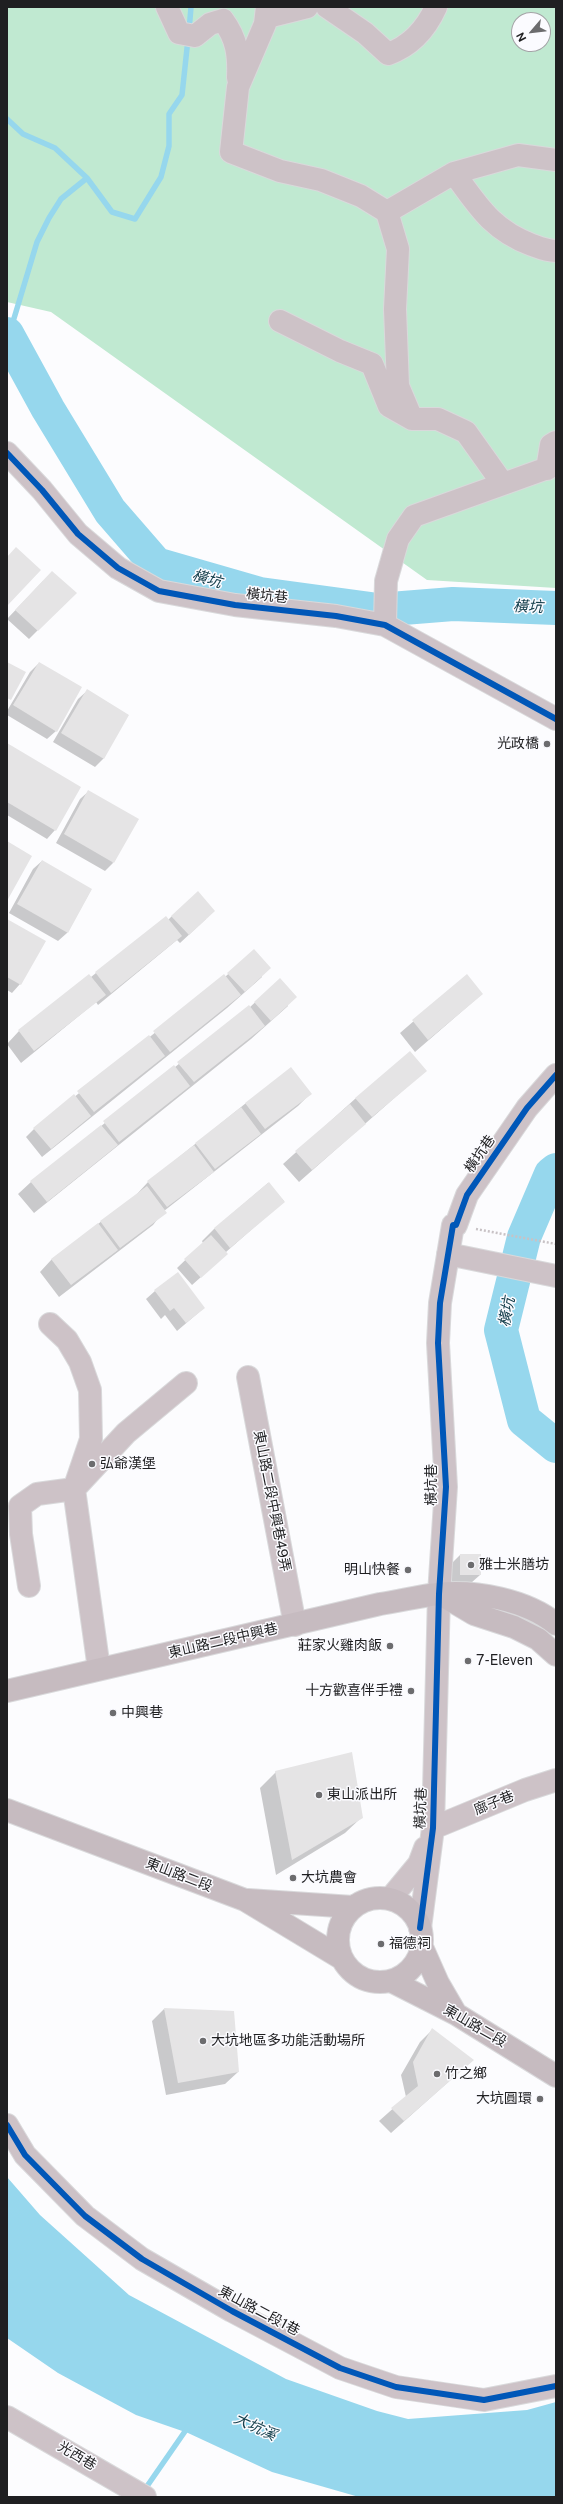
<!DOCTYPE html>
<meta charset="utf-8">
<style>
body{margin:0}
#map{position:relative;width:563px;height:2504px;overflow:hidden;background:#fcfcfe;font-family:"Public Sans",sans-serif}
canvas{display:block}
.frame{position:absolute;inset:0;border:8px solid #1f1f21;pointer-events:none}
.north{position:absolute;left:511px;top:12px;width:40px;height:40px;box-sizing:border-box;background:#fbfbff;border:1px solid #a3a3a6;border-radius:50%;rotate:242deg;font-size:11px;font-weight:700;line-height:16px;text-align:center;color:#1f1f21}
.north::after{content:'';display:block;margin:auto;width:14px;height:18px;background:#6c6c6e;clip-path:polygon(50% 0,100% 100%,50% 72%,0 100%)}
</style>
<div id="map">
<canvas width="563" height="2504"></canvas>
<div class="frame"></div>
<div class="north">N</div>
</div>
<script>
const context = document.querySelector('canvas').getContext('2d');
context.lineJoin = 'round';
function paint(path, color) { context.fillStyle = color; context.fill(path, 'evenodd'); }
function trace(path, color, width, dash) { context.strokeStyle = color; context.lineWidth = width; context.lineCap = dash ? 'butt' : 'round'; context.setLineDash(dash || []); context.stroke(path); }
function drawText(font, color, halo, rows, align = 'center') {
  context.font = font + ' "Public Sans","Noto Sans TC",sans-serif'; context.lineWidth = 3; context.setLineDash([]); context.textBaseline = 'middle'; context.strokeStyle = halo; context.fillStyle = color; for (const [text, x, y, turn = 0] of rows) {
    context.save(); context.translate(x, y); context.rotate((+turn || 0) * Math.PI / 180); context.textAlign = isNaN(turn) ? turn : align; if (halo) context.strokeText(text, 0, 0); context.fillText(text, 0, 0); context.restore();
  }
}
paint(new Path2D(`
 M7 7H556V588L427 580 51 312 7 302ZM519 20H543V44H519Z`), '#c0e9d1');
paint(new Path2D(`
 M7 2177 40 2215 129 2295 286 2379 377 2411 408 2419 527 2410 556 2402V2497H359L272 2472 188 2433 136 2415 58 2373 7 2338Z`), '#96d7ed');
paint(new Path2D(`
 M43 581 75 593 29 639 7 619Z
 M39 663 56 731 47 739 7 715V711L30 672Z
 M87 691 128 715 103 759 95 767 53 742 78 699Z
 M7 744 55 830 47 839 7 815Z
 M89 791 113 863 105 871 56 843 80 799Z
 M42 861 91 890 67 933 58 941 9 913 33 869Z
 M172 916 206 919 180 943 177 940 98 1005 96 1002 21 1063 7 1044 19 1031 89 975 91 977 166 917 168 920Z
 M7 920 20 984 12 993 7 990Z
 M254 950 262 977 227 1008 42 1157 26 1137 34 1129 225 977Z
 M467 975 482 994 415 1052 400 1033Z
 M280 979 288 1006 251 1039 34 1213 18 1194 31 1182 249 1008Z
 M425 1071 299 1182 283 1164 356 1098Z
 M310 1094 298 1106 164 1211 153 1225 59 1297 40 1272 52 1259 136 1195 148 1182 246 1103Z
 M268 1183 284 1201 226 1252 218 1262 192 1285 177 1268 203 1243 202 1241 214 1229Z
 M155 1291 204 1308 177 1331 165 1315 161 1319 146 1299Z
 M460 1555 480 1575 471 1583H452V1563Z
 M276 1772 362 1817 345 1833 276 1875 260 1788Z
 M164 2009 238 2072 225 2084 166 2095 152 2021Z
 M432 2030 473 2060 391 2133 379 2121 406 2097 401 2075 420 2042Z`), '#0003');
trace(new Path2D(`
 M189 31 191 7
 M7 119 23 134 55 148 87 178
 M9 335 37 242 49 218 61 199 87 178 112 212 135 219 161 177 169 146V114L182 95 188 39
 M143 2492 188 2427`), '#96d7ed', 5.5);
trace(new Path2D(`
 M7 334 48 409 110 511 156 564 260 594 378 610 453 604 556 608
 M556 1170 551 1174 524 1237 501 1330 524 1420 556 1446`), '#96d7ed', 34);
paint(new Path2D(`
 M16 547 41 570 7 606V557Z
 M52 571 77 593 38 631 15 610Z
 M7 662 26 672 11 700 7 698Z
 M39 662 82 687 57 732 13 705Z
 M87 689 129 715 104 759 61 733Z
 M7 743 81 787 56 831 7 802Z
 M88 790 139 819 114 863 64 834Z
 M7 841 32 856 7 901Z
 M42 860 92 889 68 933 17 904Z
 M198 891 215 911 189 935 171 916Z
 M166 916 182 936 111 993 95 972Z
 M7 919 46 941 21 985 7 977Z
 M254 949 271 968 245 992 227 973Z
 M89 974 106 995 34 1051 18 1030Z
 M224 974 241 995 170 1052 153 1031Z
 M467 974 483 994 428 1040 412 1020Z
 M280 978 297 997 271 1021 254 1002Z
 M249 1005 265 1026 194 1082 177 1062Z
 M149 1035 165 1056 94 1112 77 1091Z
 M410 1051 427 1071 372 1117 355 1098Z
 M174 1065 190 1086 119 1142 103 1121Z
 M291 1067 312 1094 265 1129 245 1103Z
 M74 1094 91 1116 51 1149 33 1128Z
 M350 1104 366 1124 312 1170 295 1151Z
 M241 1107 261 1134 215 1169 195 1143Z
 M101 1125 118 1145 47 1202 30 1181Z
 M194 1145 214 1172 167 1207 147 1181Z
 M269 1182 285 1202 230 1248 214 1228Z
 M147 1186 167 1213 120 1248 100 1221Z
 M98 1223 118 1250 71 1285 51 1259Z
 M211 1235 228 1254 201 1278 184 1259Z
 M178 1272 205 1308 186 1323 174 1308 170 1311 154 1290Z
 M460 1554H481V1575H460Z
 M352 1752 363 1818 292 1860 275 1771Z
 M164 2008 234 2011 239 2072 178 2083Z
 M432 2028 474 2060 404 2121 391 2108 418 2086 413 2062Z`), '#e5e4e5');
const minor = new Path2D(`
 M167 7 179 33 195 36 210 24 223 20C237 39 239 55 238 78
 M267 7 265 24 238 87 231 152 280 171 321 180 361 196 387 212 398 249 395 309 398 386 412 419H438L466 432 503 484 414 516 398 539 386 581 385 625
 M327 7 365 33 388 54C411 46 426 29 436 7
 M267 17 307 7
 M454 173C478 206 492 230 532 245 540 248 547 251 556 251
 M387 212 454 173 518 155 556 160
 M280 321 340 351 372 364 389 406 412 419
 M7 453 42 490 78 534 118 568 159 591 235 605 336 616 385 625 556 719
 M547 469 551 445 556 442
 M503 484 556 465
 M448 1254 556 1276
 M50 1324 67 1340 80 1362 90 1390 91 1439 74 1489 99 1669
 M248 1377 295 1625
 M29 1586 21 1534 20 1506 37 1494 74 1489 126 1433 186 1383
 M433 1828 525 1790 556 1780
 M390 1899 419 1864 425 1848
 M420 1928 433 1828 439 1594 446 1487 438 1343 440 1303 453 1225H456L467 1195 527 1108 556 1075
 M7 2125 25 2155 85 2216 142 2259 232 2311 340 2368 396 2387 484 2400 556 2386
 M7 2417 145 2497`);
const major = new Path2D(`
 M442 1595 474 1614 514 1627 538 1639 556 1655
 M7 1691 380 1604C400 1601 419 1596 438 1594 475 1590 527 1600 556 1624
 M7 1810 245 1900 341 1958
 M338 1940a42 42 0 1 1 84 0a42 42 0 1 1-84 0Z
 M248 1900 353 1907
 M422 1947 438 1983 456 2014
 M391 1981 456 2014 556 2076`);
trace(minor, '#d9d9db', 24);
trace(major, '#d9d9db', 24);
trace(new Path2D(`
 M476 1229 556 1244`), '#c8c2c5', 2.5, [2, 2]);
trace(minor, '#cdc2c7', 22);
trace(major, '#c6bbc0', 22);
trace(new Path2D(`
 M7 453 42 490 78 534 118 568 159 591 235 605 336 616 385 625 556 719
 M420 1928 433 1828 439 1594 446 1487 438 1343 440 1303 453 1225H456L467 1195 527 1108 556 1075
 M7 2125 25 2155 85 2216 142 2259 232 2311 340 2368 396 2387 484 2400 556 2386`), '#0057b8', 6);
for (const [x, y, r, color] of [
 [547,744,4,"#6c6c6e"],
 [92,1464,4,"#6c6c6e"],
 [471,1565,4,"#6c6c6e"],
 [408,1570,4,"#6c6c6e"],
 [390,1646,4,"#6c6c6e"],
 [468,1661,4,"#6c6c6e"],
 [411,1691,4,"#6c6c6e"],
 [113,1713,4,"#6c6c6e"],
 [319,1795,4,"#6c6c6e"],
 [293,1878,4,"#6c6c6e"],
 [381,1944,4,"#6c6c6e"],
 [203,2041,4,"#6c6c6e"],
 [437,2074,4,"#6c6c6e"],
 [540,2099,4,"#6c6c6e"]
]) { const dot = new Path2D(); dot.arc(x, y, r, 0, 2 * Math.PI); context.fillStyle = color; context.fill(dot); trace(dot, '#fbfbff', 1.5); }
drawText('14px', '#1f1f21', '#fbfbff', [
 ["橫坑巷",267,596,6],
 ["橫坑巷",480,1154,-55],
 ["橫坑巷",432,1485,-90],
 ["東山路二段中興巷49弄",272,1501,79],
 ["東山路二段中興巷",223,1641,-13],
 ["廍子巷",494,1803,-22],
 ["橫坑巷",421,1808,-88],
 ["東山路二段",179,1875,21],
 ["東山路二段",475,2026,30],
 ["東山路二段1巷",259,2311,28],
 ["光西巷",77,2456,31]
]);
drawText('14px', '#1f1f21', '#fbfbff', [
 ["光政橋",539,744,"right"],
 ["弘爺漢堡",100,1464],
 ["雅士米膳坊",479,1565],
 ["明山快餐",400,1570,"right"],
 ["莊家火雞肉飯",382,1646,"right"],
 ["7-Eleven",476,1661],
 ["十方歡喜伴手禮",403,1691,"right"],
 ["中興巷",121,1713],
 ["東山派出所",327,1795],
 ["大坑農會",301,1878],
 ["福德祠",389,1944],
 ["大坑地區多功能活動場所",211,2041],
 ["竹之鄉",445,2074],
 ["大坑圓環",532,2099,"right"]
], 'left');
drawText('italic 15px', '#16404d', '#fbfbff', [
 ["橫坑",207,579,16],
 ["橫坑",528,607,2],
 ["橫坑",507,1312,-79],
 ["大坑溪",255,2427,25]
]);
</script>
